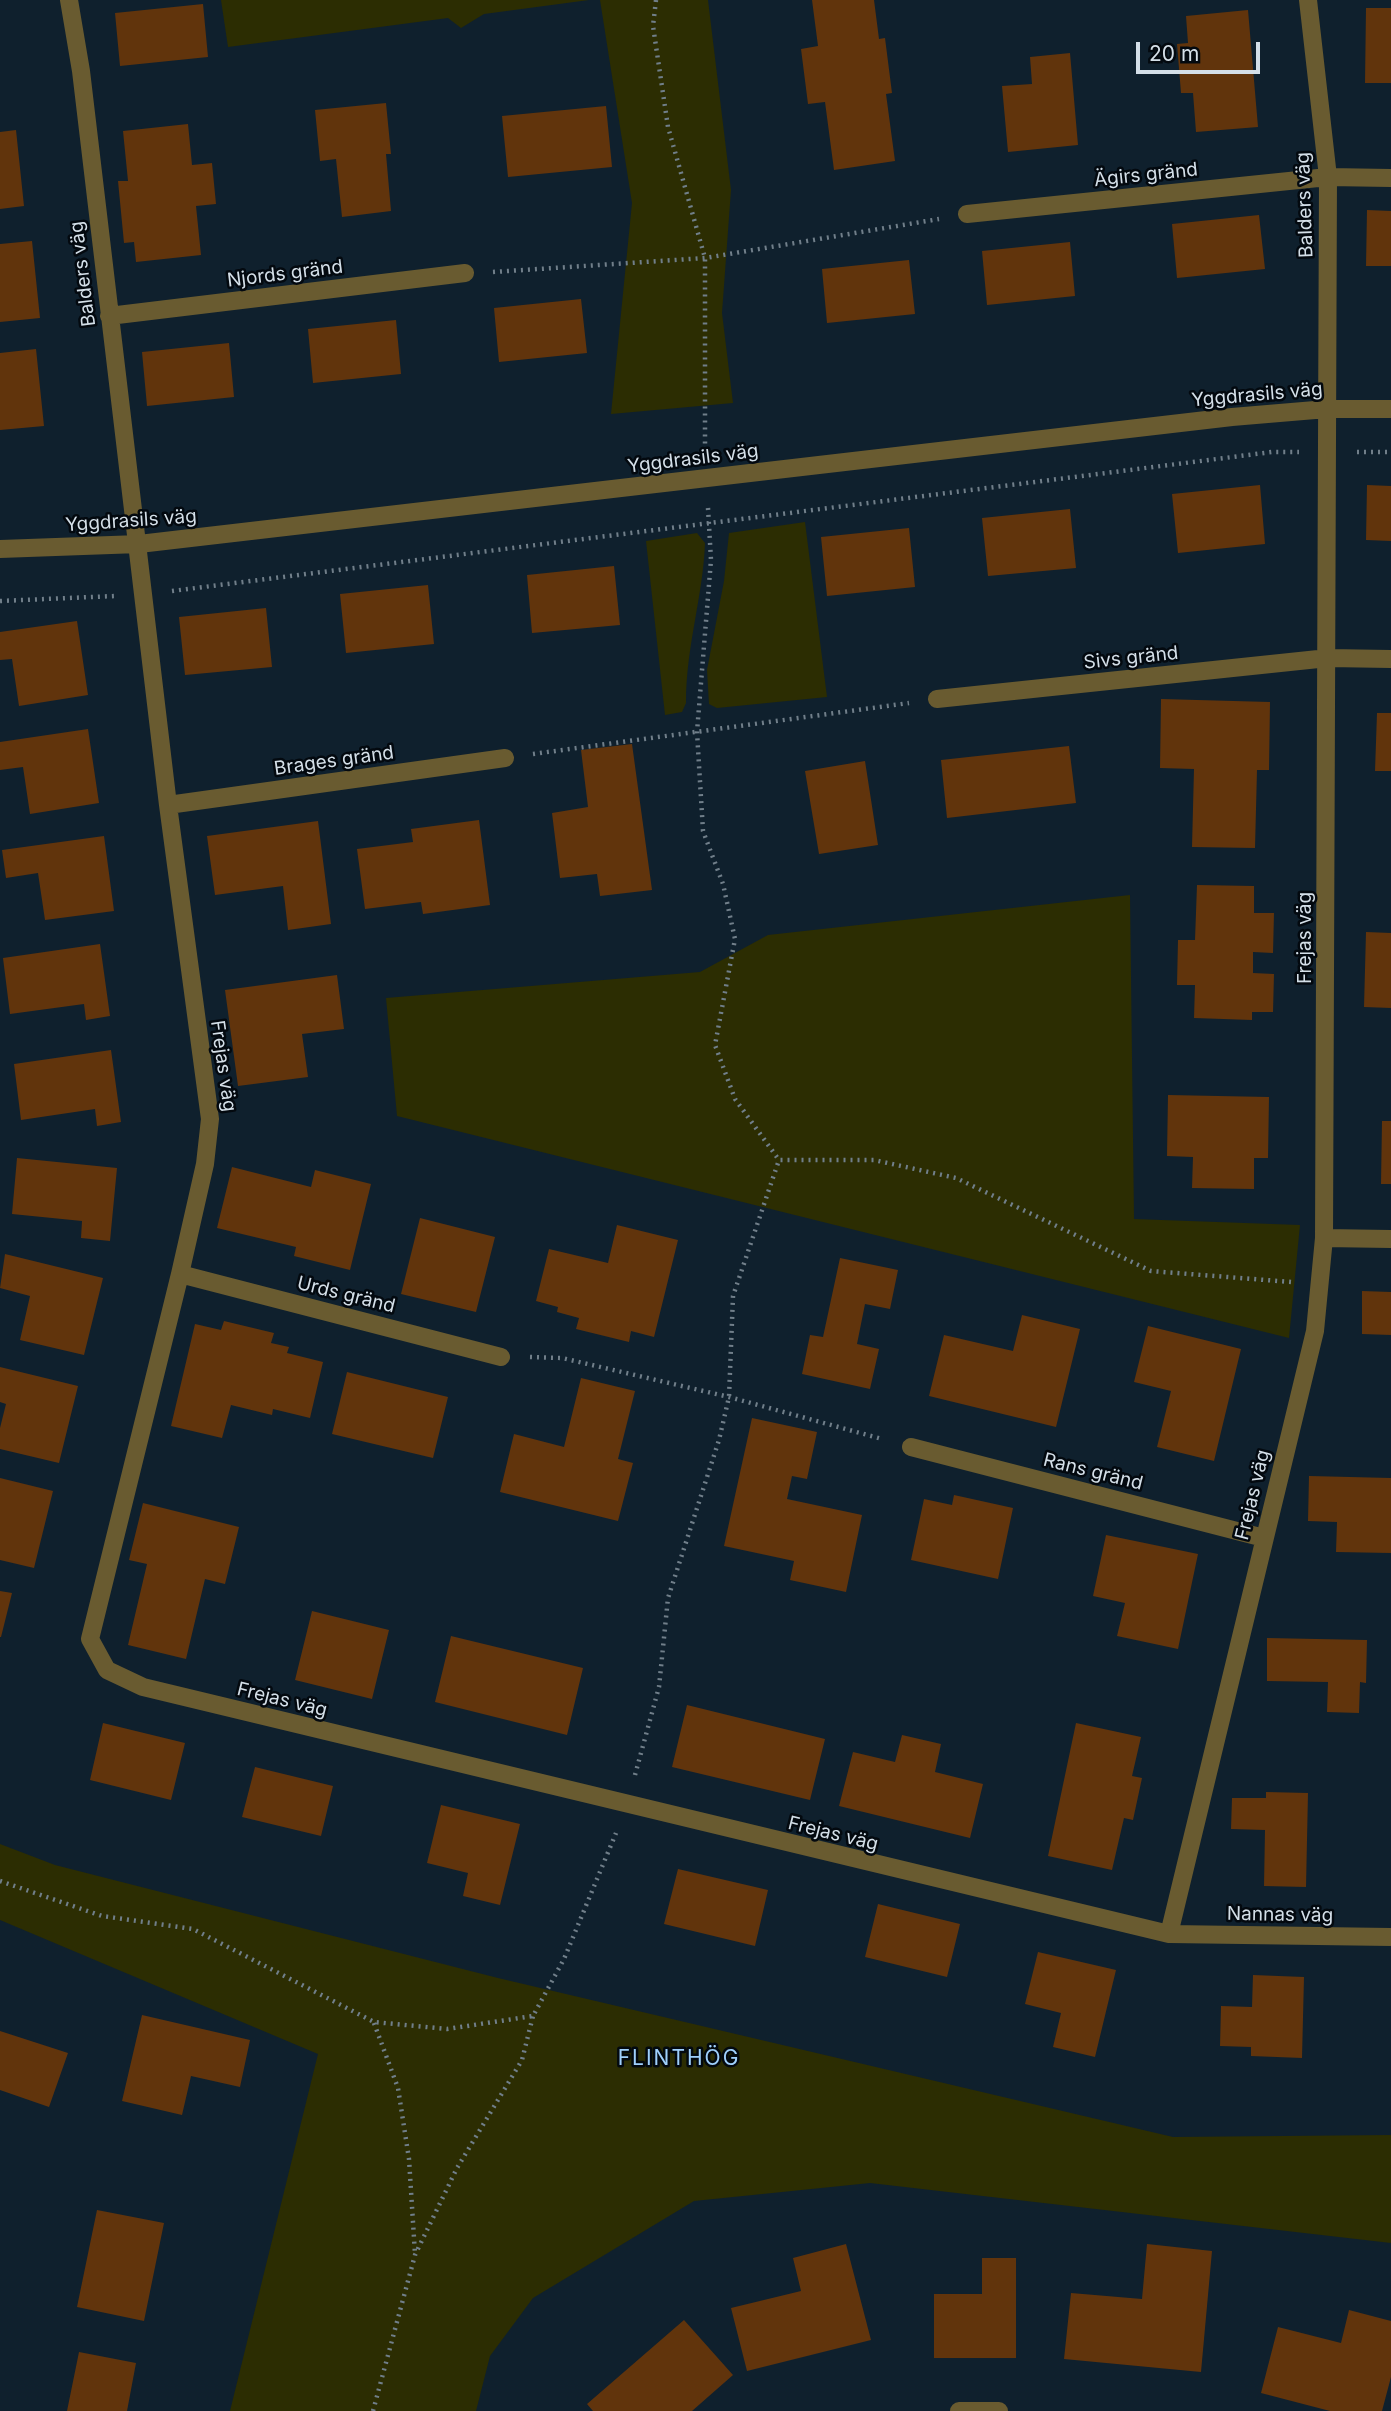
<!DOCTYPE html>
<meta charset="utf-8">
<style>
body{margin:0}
#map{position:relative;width:1391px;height:2411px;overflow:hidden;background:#0f202d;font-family:Inter,sans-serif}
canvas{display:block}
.scale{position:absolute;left:1136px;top:42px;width:124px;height:32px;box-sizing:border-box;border:4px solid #d4dfe8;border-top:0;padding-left:9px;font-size:21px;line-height:24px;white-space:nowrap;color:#d4dfe8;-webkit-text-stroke:5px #03090f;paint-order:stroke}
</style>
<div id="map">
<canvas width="1391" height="2411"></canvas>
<div class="scale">20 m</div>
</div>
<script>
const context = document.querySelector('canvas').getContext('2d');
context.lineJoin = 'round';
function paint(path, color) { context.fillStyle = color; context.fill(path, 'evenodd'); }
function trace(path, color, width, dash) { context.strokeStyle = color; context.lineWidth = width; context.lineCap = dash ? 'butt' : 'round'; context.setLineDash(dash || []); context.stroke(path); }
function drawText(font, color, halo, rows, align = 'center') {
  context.font = font + ' Inter,sans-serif'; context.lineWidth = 5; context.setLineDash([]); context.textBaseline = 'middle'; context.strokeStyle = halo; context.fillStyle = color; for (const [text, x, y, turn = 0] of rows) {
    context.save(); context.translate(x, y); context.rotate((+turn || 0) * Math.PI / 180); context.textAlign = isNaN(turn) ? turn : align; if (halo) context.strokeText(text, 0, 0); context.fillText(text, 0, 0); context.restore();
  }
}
paint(new Path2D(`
 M221 0H589L484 14 461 28 448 18 228 47Z
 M600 0H708L731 190 722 313 733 403 611 414 632 203Z
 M805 522 827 697 717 708 709 704 707 670 724 581 729 533Z
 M697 533 705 543C703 597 686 646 686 703L682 712 665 715 646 541Z
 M1130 895 1134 1219 1300 1225 1289 1338 397 1116 386 998 700 972 768 935Z
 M0 1844 55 1865 498 1978 1173 2137 1391 2135V2243L870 2183 694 2201 533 2298 490 2356 476 2411H230L318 2054 0 1920Z`), '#2c2d02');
paint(new Path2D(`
 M812 0H874L879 39 885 38 892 93 886 94 895 161 834 170 825 102 808 104 801 49 818 46Z
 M203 4 208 57 120 66 115 13Z
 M1366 8H1391V83H1365Z
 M1248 10 1258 127 1196 132 1193 93H1181L1177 44 1188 43 1186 16Z
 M1070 53 1078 145 1008 152 1002 86 1032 84 1030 57Z
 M386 103 391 154H386L391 211 342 217 336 159 320 161 315 110Z
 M606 106 612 167 508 177 502 116Z
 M188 124 192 165 212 163 216 204 196 206 201 255 136 262 134 242 124 243 118 181H128L123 131Z
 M16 130 24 206 0 209V132Z
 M1367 210 1391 211V266H1366Z
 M1259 215 1265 269 1177 278 1172 224Z
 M32 241 40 318 0 322V244Z
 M1070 242 1075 296 987 305 982 251Z
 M909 260 915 314 827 323 822 269Z
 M581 299 587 353 499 362 494 308Z
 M396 320 401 374 313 383 308 329Z
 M229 343 234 397 147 406 142 352Z
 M36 349 44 426 0 430V353Z
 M1260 485 1265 544 1178 553 1172 494Z
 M1367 485 1391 486V541L1366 540Z
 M1070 509 1076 568 988 576 982 518Z
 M909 528 915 587 827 596 821 537Z
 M614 566 620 625 532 633 527 575Z
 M428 585 434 644 346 653 340 594Z
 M266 608 272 667 185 675 179 617Z
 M77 621 88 695 19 706 12 659 0 660V632Z
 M1161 699 1270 702 1269 770H1257L1255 848 1192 847 1194 769 1160 768Z
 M1377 713H1391V771H1375Z
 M88 729 99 803 30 814 23 767 0 770V742Z
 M632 744 652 890 600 896 597 874 560 878 552 813 588 807 581 750Z
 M1069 746 1076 803 947 818 941 760Z
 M865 761 878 845 819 854 805 771Z
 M479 820 490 905 423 914 421 902 365 909 357 849 413 842 411 829Z
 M318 821 331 924 288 930 283 886 215 895 207 836Z
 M104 836 114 911 45 920 38 873 6 878 2 850Z
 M1197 885 1254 886V913H1274L1273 953 1253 952V973L1274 974 1273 1012H1252V1020L1194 1018 1195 985H1177L1178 940H1195Z
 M1366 932 1391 933V1008L1364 1007Z
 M100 944 110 1016 86 1020 84 1004 10 1014 3 958Z
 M337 975 344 1029 302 1034 308 1077 238 1086 225 990Z
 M111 1050 121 1122 97 1126 95 1109 21 1120 14 1064Z
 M1168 1095 1269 1097 1268 1158H1254V1189L1192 1188 1193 1157 1167 1156Z
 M1382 1121H1391V1184H1381Z
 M17 1158 117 1168 110 1241 81 1238 82 1221 12 1214Z
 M232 1167 311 1187 315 1170 371 1184 350 1270 294 1256 296 1247 217 1228Z
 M420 1218 495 1237 476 1312 401 1294Z
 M617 1225 678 1240 654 1337 631 1331 629 1342 576 1329 579 1318 557 1312 558 1307 536 1301 549 1249 608 1263Z
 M5 1254 103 1278 84 1355 20 1340 30 1296 0 1288Z
 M840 1258 898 1270 890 1309 865 1304 857 1344 879 1349 870 1389 802 1374 810 1335 823 1337Z
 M1362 1291 1391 1292V1335L1362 1334Z
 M1022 1315 1080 1329 1056 1427 929 1396 944 1335 1013 1351Z
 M224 1321 274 1333 271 1343 289 1347 287 1353 323 1362 310 1418 273 1409 272 1415 231 1405 222 1438 171 1426 195 1324 221 1330Z
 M1148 1326 1241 1349 1214 1461 1157 1447 1171 1391 1134 1382Z
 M0 1367 78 1386 59 1463 0 1449V1428L6 1404 0 1402Z
 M347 1372 448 1397 433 1458 332 1434Z
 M581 1378 635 1391 618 1459 633 1463 618 1521 500 1492 514 1434 564 1447Z
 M752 1418 817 1432 807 1479 792 1476 787 1499 862 1515 846 1592 790 1580 794 1561 724 1546Z
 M1309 1476 1391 1478V1553L1336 1552 1337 1522 1308 1521Z
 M0 1478 53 1491 34 1568 0 1560Z
 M954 1495 1013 1508 998 1579 911 1560 924 1499 952 1505Z
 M143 1503 239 1527 225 1584 205 1579 186 1659 128 1645 147 1564 129 1560Z
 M1106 1535 1198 1554 1178 1649 1117 1636 1125 1603 1093 1596Z
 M0 1591 12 1593 1 1637H0Z
 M312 1611 389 1630 372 1699 295 1680Z
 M451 1636 583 1668 567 1735 435 1702Z
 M1267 1638 1367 1640 1366 1683 1360 1682 1359 1713 1327 1712 1328 1682 1267 1681Z
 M687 1705 825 1739 810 1800 672 1767Z
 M103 1723 185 1743 171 1800 90 1780Z
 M1076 1723 1141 1737 1132 1776 1142 1778 1133 1820 1124 1818 1112 1870 1048 1856Z
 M902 1735 941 1744 935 1772 983 1784 970 1838 839 1806 853 1752 895 1762Z
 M255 1767 333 1786 321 1836 242 1817Z
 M1266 1792 1308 1793 1306 1887 1264 1886 1265 1830 1231 1829 1232 1798H1266Z
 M441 1805 520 1824 500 1905 463 1896 468 1873 427 1863Z
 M678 1869 768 1890 755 1946 664 1924Z
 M878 1904 960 1924 947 1977 865 1957Z
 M1038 1952 1116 1970 1095 2057 1053 2047 1061 2013 1025 2004Z
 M1253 1975 1304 1977 1302 2058 1251 2056V2047L1220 2046 1221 2006 1252 2007Z
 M142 2015 250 2040 240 2087 191 2076 182 2115 122 2101Z
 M0 2031 68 2053 49 2107 0 2090Z
 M97 2210 164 2223 144 2321 77 2307Z
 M846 2244 871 2340 747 2371 731 2308 801 2291 793 2258Z
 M1147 2244 1212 2251 1201 2372 1064 2359 1071 2293 1142 2299Z
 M982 2258H1016V2358H934V2294H982Z
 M1349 2310 1391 2321V2377L1382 2411H1330L1261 2393 1278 2327 1341 2343Z
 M684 2320 733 2375 692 2411H593L587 2404Z
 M79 2352 136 2363 127 2411H67Z`), '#61340c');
trace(new Path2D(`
 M656 0 653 26 668 127 705 258V450
 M493 272 705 258 939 219
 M1357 452H1391
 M708 508 711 560 697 732 703 831 723 884 735 939 715 1045 735 1099 779 1160
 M172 591 1272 452H1299
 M0 601 115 596
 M533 754 909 703
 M530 1357 562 1358 729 1397 882 1439
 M635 1775 659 1687 668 1598 719 1440 729 1397 733 1296 779 1160H874L956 1178 1151 1271 1291 1282
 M0 1881 102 1916 193 1929 374 2022 447 2029 533 2016 564 1959 616 1833
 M374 2023 398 2088 409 2159 415 2254
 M373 2411 415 2255 457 2168 522 2060 533 2016`), '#717f8a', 4.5, [2, 5]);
trace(new Path2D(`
 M69 0 81 71 168 805 210 1119 205 1164 180 1274 90 1639 107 1670 143 1687 1169 1934 1315 1331 1324 1238 1328 177 1308 0
 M967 214 1328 177 1391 178
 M109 316 465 273
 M0 549 139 544 1232 417 1327 409H1391
 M937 699 1328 658 1391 659
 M168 805 505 758
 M1324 1238 1391 1239
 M180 1274 501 1357
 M911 1447 1264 1538
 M1169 1934 1391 1937
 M959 2411H999`), '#695b30', 18);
drawText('19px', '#d4dfe8', '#03090f', [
 ["Ägirs gränd",1146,175,-6],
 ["Balders väg",1305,205,-92],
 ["Balders väg",83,274,-97],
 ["Njords gränd",285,274,-7],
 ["Yggdrasils väg",1257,395,-5],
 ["Yggdrasils väg",693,459,-7],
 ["Yggdrasils väg",131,521,-4],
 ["Sivs gränd",1131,658,-6],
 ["Brages gränd",334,761,-8],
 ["Frejas väg",1305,938,-90],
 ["Frejas väg",223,1066,82],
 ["Urds gränd",346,1295,14],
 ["Rans gränd",1093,1472,14],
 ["Frejas väg",1253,1495,-76],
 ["Frejas väg",282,1700,14],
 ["Frejas väg",833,1834,14],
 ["Nannas väg",1280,1915,1]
]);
context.letterSpacing = '2px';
drawText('21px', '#9fd0fc', '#03090f', [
 ["FLINTHÖG",679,2059]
]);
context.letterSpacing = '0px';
</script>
